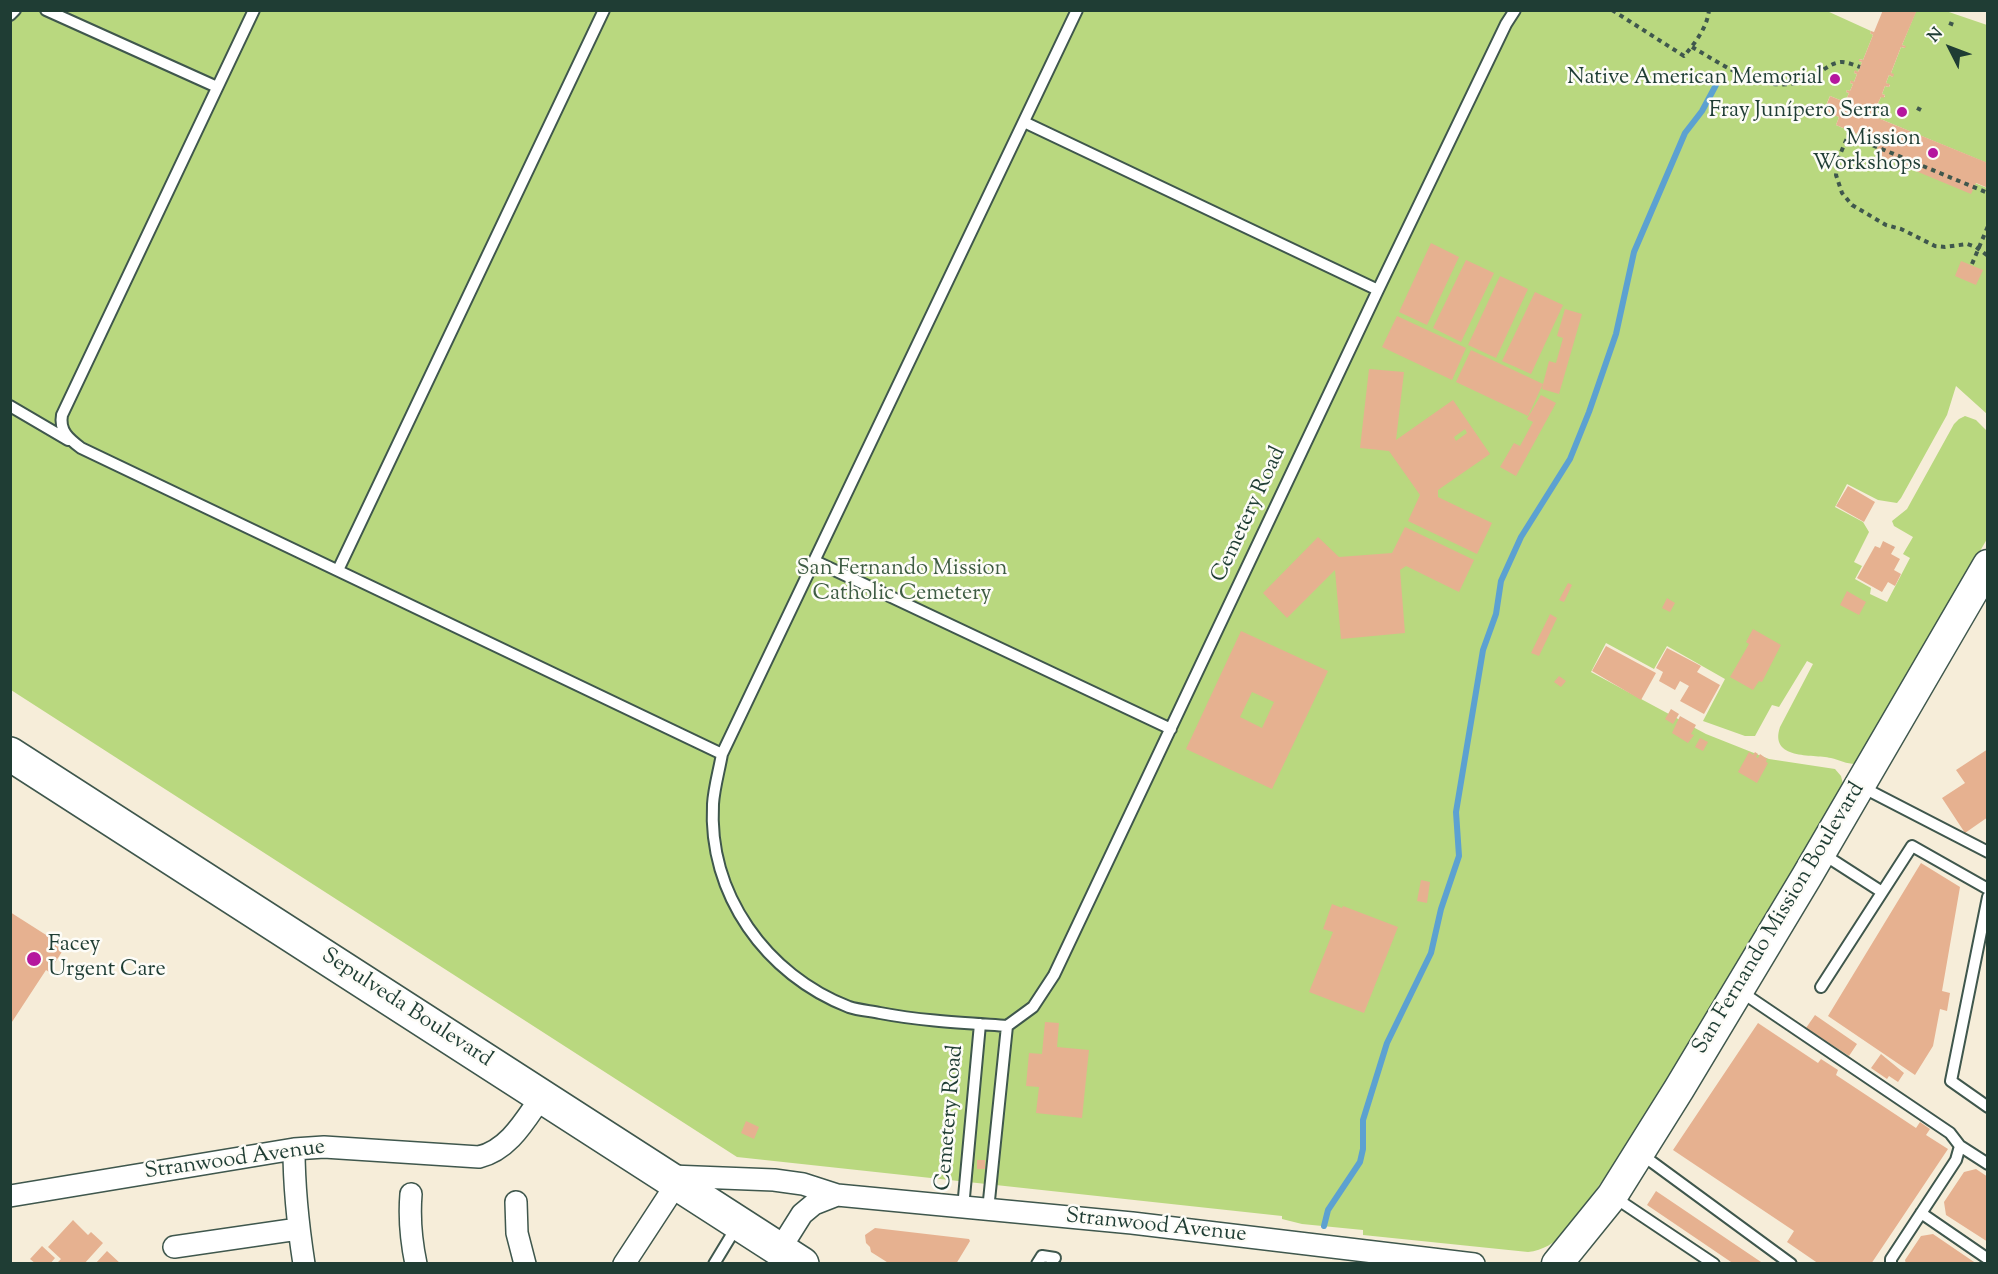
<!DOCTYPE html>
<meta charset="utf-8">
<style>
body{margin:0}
#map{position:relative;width:1998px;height:1274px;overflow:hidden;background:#f6edd9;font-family:"Sorts Mill Goudy",serif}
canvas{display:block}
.frame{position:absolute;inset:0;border:12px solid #1f3d34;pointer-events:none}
.north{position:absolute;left:1920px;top:18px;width:60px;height:60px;-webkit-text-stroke:4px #fdfcf7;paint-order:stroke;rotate:312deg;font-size:16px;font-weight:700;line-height:24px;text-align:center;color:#1f3d34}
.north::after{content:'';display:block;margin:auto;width:21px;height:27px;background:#1f3d34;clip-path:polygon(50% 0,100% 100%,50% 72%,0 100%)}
</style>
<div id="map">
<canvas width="1998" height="1274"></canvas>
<div class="frame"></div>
<div class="north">N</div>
</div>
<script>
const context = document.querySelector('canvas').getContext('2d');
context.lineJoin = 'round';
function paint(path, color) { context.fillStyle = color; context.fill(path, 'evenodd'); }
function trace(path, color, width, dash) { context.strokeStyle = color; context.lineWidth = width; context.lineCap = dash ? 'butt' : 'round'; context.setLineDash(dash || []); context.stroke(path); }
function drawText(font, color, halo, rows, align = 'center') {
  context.font = font + ' "Sorts Mill Goudy",serif'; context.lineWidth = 5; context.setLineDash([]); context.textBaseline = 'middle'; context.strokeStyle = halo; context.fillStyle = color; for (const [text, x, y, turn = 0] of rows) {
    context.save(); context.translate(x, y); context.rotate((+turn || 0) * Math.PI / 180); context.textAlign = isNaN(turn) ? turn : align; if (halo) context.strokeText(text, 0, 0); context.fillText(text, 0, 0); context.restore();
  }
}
paint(new Path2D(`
 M10 11H1827L1871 31 1870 33 1873 35 1863 60 1859 59V61L1862 62 1858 72 1855 71 1854 73 1857 74 1854 82 1851 81 1850 83 1853 84 1850 91 1847 90 1846 92 1849 93 1845 102 1830 96 1824 110 1839 117 1836 125 1987 188V414L1956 386 1947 415 1901 498 1897 503 1878 500 1847 484 1835 507 1863 522 1869 532 1854 562 1862 566 1855 579 1871 588 1870 594 1887 602 1910 558 1903 554 1913 537 1894 526 1892 521 1907 509 1954 424 1959 419 1965 416 1976 420 1987 431V539L1859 761 1855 764C1847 764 1839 760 1831 758 1812 754 1769 760 1780 727L1813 664 1807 661 1779 707 1772 705 1755 736H1745L1703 721 1725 679 1667 646 1654 669 1606 643 1591 672 1706 734 1769 759 1835 769 1841 776 1843 784 1760 927 1632 1139 1566 1232C1555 1242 1543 1251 1528 1252L1363 1235V1230L1302 1224 1282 1219V1216L737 1157 11 690Z
 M1916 11H1946L1987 25V163L1873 116 1876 107 1880 108V106L1877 105 1881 97H1885V95L1882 94 1885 86 1889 87 1890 85 1886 83 1889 75 1893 77 1891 73 1901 47 1905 48V46L1902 45Z`), '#b9d87f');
trace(new Path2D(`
 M1324 1226 1328 1210 1360 1162 1363 1149V1120L1387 1043 1431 953 1441 909 1459 856 1456 812 1483 650 1496 614 1501 581 1521 537 1570 459 1589 412 1616 334 1634 252 1685 133 1702 111 1716 85`), '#5ca1d1', 6);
paint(new Path2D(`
 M1883 10H1917L1902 45 1906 46 1905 48 1901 47 1891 73 1894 74 1893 77 1889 75 1886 83 1890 84 1889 87 1885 86 1882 94 1885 95 1884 98 1881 97 1877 105 1881 106 1880 109 1876 107 1873 116 1988 163V188L1976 183 1971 194 1875 154 1879 143 1836 125 1839 117 1824 111 1830 96 1845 102 1849 93 1846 92 1847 90 1850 91 1853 84 1850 83 1851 80 1854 82 1857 74 1854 73 1855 70 1858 72 1862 62 1859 61V59L1863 60 1873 35 1870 33 1871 31 1874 32Z
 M1431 243 1459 257 1427 325 1399 312Z
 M1466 260 1494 273 1461 342 1433 328Z
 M1961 261 1983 270 1976 285 1955 276Z
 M1500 276 1528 289 1496 358 1468 345Z
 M1535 292 1563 305 1531 374 1502 361Z
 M1565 309 1582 314 1559 394 1542 389 1543 384 1528 416 1456 382 1471 350 1543 384 1549 361 1556 363 1563 338 1557 336Z
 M1397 316 1466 348 1452 380 1382 347Z
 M1369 369 1404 372 1396 440 1453 400 1490 454 1438 490V497L1492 523 1477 554 1408 521 1420 495 1389 451 1360 448ZM1465 429 1467 433 1456 441 1454 437Z
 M1541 395 1556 403 1516 476 1500 467 1514 443 1520 446 1533 422 1527 419Z
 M1848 486 1875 502 1864 522 1836 506Z
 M1405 527 1474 560 1459 592 1406 566 1400 570 1405 633 1341 639 1335 570 1287 618 1263 593 1318 537 1339 557 1392 553Z
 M1883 541 1895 547 1891 554 1900 559 1894 570 1901 574 1895 586 1888 582 1882 592 1857 578 1875 546 1880 548Z
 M1568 583 1572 585 1564 602 1559 600Z
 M1847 591 1866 602 1859 615 1840 605Z
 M1667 598 1675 603 1670 612 1662 608Z
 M1550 614 1557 618 1539 656 1531 653Z
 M1753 629 1781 645 1762 682 1759 681 1753 690 1730 677 1749 644 1746 642Z
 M1241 631 1328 671 1272 789 1186 749ZM1252 692 1274 702 1262 728 1240 717Z
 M1606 646 1656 673 1641 700 1592 671Z
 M1667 648 1701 666 1697 672 1720 685 1704 714 1680 701 1689 686 1680 681 1675 690 1659 681 1663 672 1656 668Z
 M1559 676 1566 681 1561 687 1554 682Z
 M1671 709 1679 714 1673 724 1665 719Z
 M1680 716 1696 725 1691 734 1694 735 1688 743 1672 733Z
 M1700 738 1708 742 1703 751 1695 747Z
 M1988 749V817L1965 833 1942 798 1965 783 1956 770Z
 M1749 752 1753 755 1755 752 1758 754 1756 757 1758 758 1760 754 1767 759 1766 762 1768 763 1757 783 1738 772Z
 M1921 863 1960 887 1942 991 1950 993 1947 1011 1940 1009 1933 1046 1915 1075 1828 1016Z
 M1421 880 1430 882 1427 903 1417 901Z
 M1332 904 1342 908 1343 906 1398 927 1364 1013 1309 992 1333 932 1323 929Z
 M10 912 65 947 49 972 46 970 10 1025Z
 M1815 1015 1857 1044 1849 1056 1806 1028Z
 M1045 1022 1059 1023 1057 1047 1089 1050 1082 1118 1036 1113 1039 1087 1026 1086 1029 1053 1042 1054Z
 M1758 1023 1818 1063 1821 1059 1838 1070 1836 1075 1916 1128 1920 1122 1930 1129 1926 1135 1948 1149 1871 1264H1819L1787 1242 1794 1231 1673 1150Z
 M1881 1054 1904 1073 1898 1082 1889 1076 1887 1079 1871 1068Z
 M746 1121 759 1127 754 1139 741 1133Z
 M977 1160H985V1169H977Z
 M1976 1169 1988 1177V1242L1946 1215 1944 1202 1964 1172Z
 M1656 1191 1764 1264H1734L1647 1205Z
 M73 1220 88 1235 91 1232 103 1243 84 1264H56L61 1259 48 1247Z
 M875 1228 969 1239 970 1241 956 1264H890L871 1252 870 1247 866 1243 865 1235Z
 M1933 1234 1977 1264H1906L1905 1260 1921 1236Z
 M42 1246 55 1258 50 1264H36L30 1259Z
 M107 1251 121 1264H95Z`), '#e6b190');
const service = new Path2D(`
 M46 10 217 87
 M254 10 62 415C59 431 69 439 81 448L722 754C719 771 714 788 713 804 708 894 766 975 849 1007 858 1010 870 1011 880 1013 922 1021 964 1023 1007 1026L1033 1007 1054 975 1378 290 1506 24 1515 10
 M10 15 15 10
 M1024 122 1378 290
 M10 406 68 440
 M815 561 1171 729
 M338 570 604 10
 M722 754 1077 10
 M1862 787 1988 852
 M1823 854 1882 892
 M1988 897 1951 1081 1988 1107
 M1821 987 1912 846 1988 889
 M1740 991 1950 1133 1960 1146 1956 1160 1891 1259V1264
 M1960 1146 1988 1164
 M1641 1154 1791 1264
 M1614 1197 1714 1264
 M963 1208 980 1024
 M988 1210 1007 1026
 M1921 1213 1988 1259
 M714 1264 737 1226
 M1037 1264 1042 1256 1055 1258`);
const minor = new Path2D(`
 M294 1149C294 1188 298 1225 304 1264
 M671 1176 774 1180 803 1184 837 1195 1132 1223 1474 1264
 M411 1194C409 1218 411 1240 416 1264
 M10 1196 294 1149 324 1147 479 1157C509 1150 525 1120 542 1096
 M516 1202 517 1233 525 1264
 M174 1247 298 1229
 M780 1249 802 1214 814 1204 837 1195
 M624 1264 677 1183`);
const secondary = new Path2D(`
 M1557 1264 1612 1196 1679 1089 1807 876 1988 565`);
const primary = new Path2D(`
 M10 754 802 1264`);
trace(service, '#3f574d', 14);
trace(minor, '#3f574d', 24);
trace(secondary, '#3f574d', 33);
trace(primary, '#3f574d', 36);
trace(new Path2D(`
 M1612 10 1684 56C1695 43 1707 28 1709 10
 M1949 23 1957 26
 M1692 47C1727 67 1762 94 1804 81 1817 77 1829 62 1842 62 1847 62 1854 65 1860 67
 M1917 108 1921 110
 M1850 131 1839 157 1836 175 1842 193 1852 205 1886 225 1901 229 1935 246 1945 247 1967 244 1976 247 1988 256
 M1848 135 1988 193
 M1972 264 1988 226`), '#3f574d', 4, [4.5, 4.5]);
trace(service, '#fff', 10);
trace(minor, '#fff', 21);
trace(secondary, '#fff', 30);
trace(primary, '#fff', 33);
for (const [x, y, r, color] of [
 [1835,79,6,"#b5179e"],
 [1902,112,6,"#b5179e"],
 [1933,153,6,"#b5179e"],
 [34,959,8,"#b5179e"]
]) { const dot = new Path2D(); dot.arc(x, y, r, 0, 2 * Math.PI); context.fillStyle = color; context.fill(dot); trace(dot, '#fdfcf7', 2); }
drawText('22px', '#1f3d34', '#fdfcf7', [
 ["Native American Memorial",1823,79],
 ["Fray Junípero Serra",1890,112],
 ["Mission",1921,140],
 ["Workshops",1921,165],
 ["Facey",48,946,"left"],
 ["Urgent Care",48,971,"left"]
], 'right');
drawText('22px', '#1f3d34', '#fdfcf7', [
 ["Cemetery Road",1250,515,-65],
 ["San Fernando Mission Boulevard",1780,919,-59],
 ["Sepulveda Boulevard",406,1009,33],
 ["Cemetery Road",951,1118,-85],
 ["Stranwood Avenue",235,1161,-8],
 ["Stranwood Avenue",1156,1227,6]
]);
drawText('22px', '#3e5c43', '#fdfcf7', [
 ["San Fernando Mission",902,570],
 ["Catholic Cemetery",902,595]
]);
</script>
